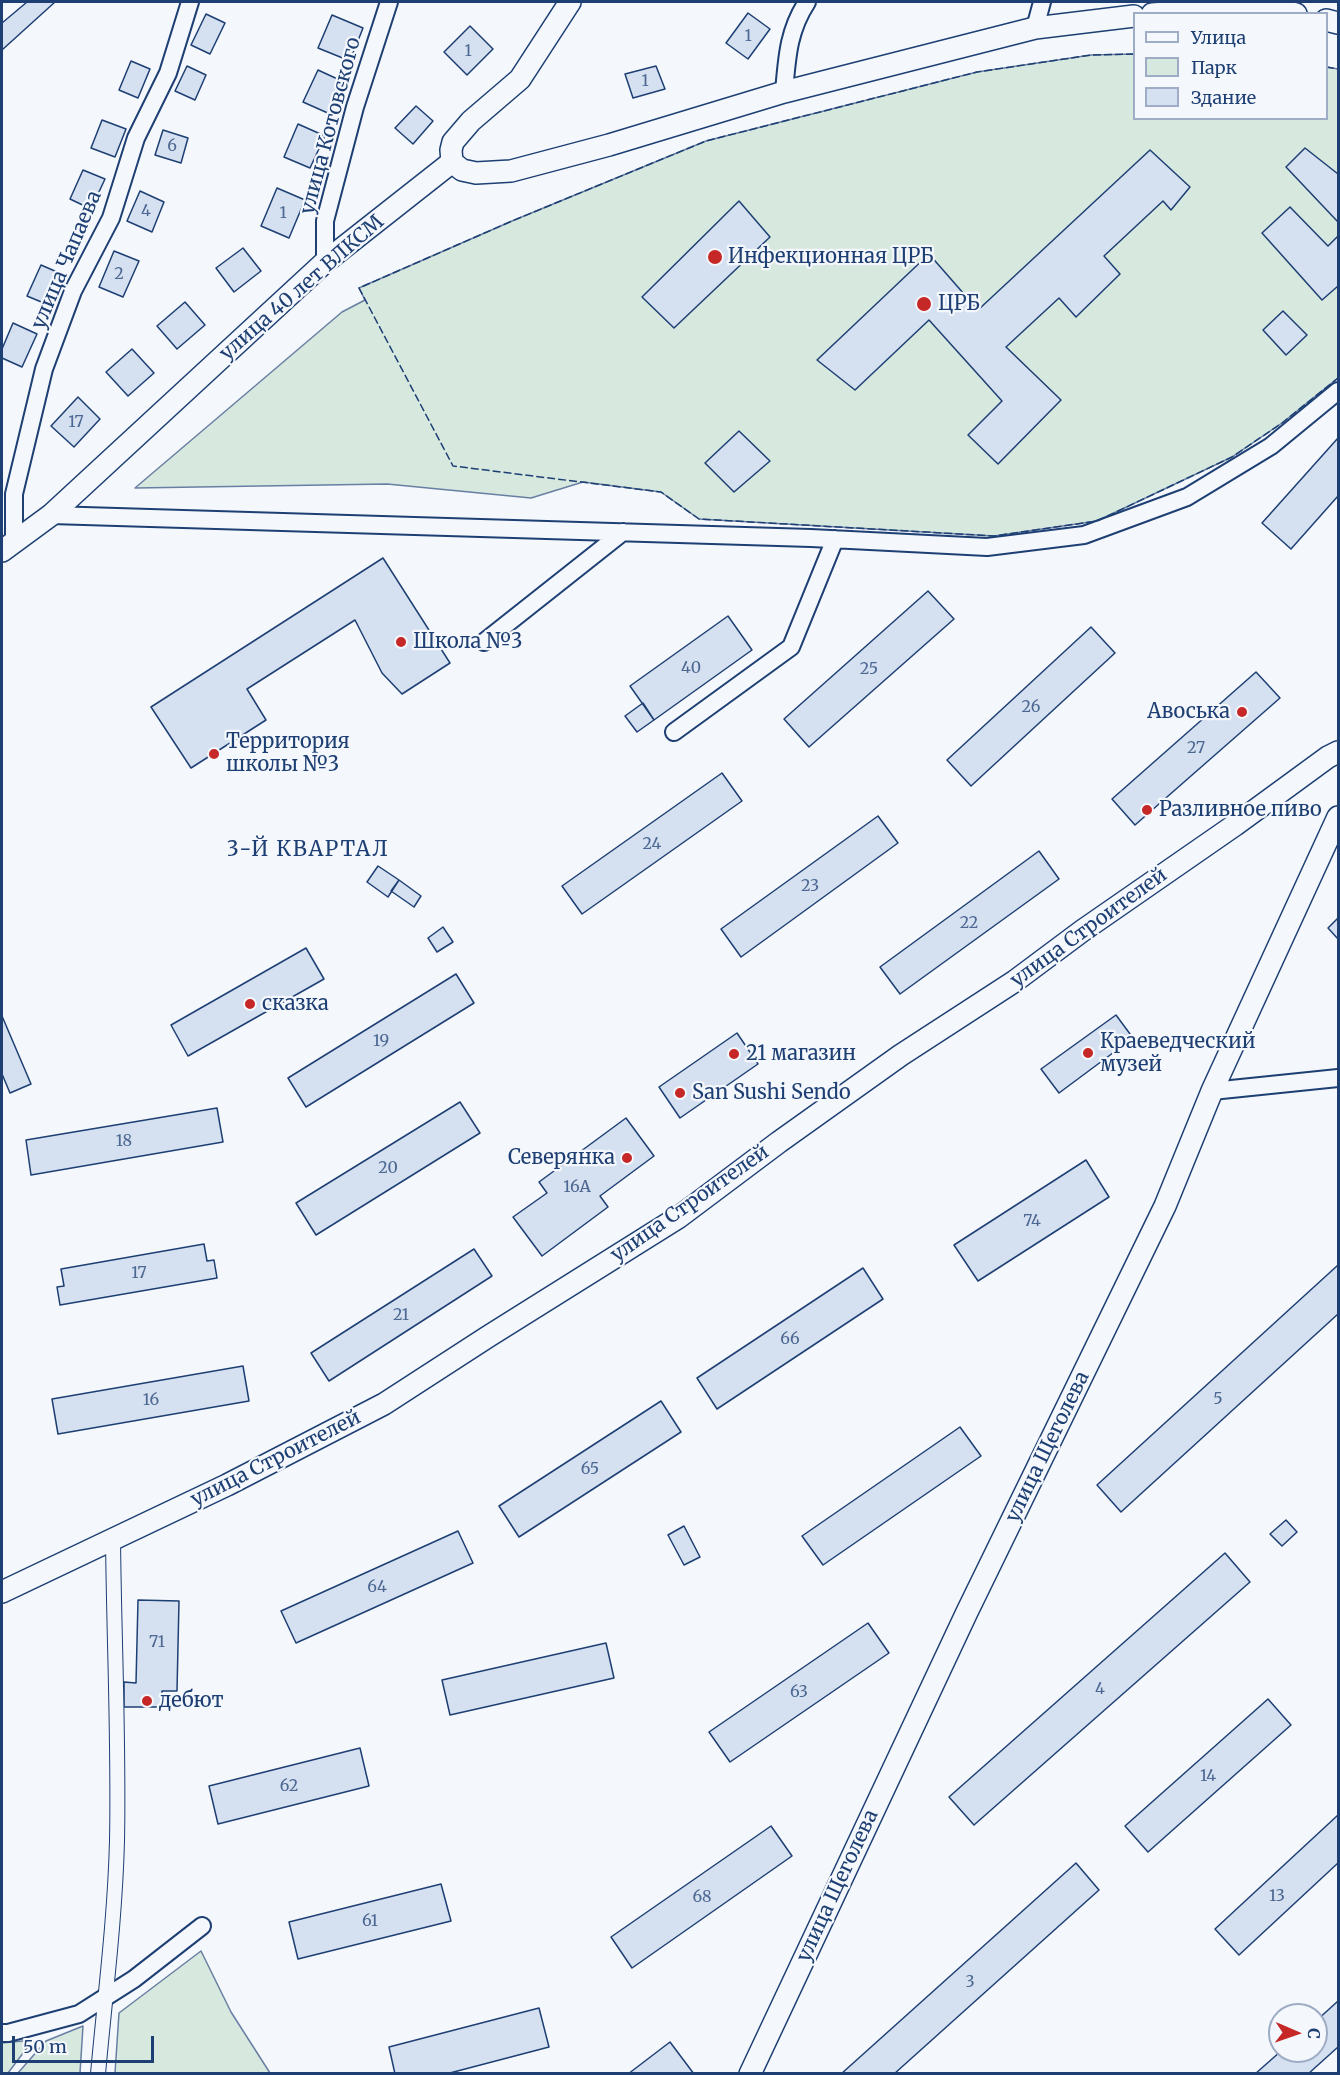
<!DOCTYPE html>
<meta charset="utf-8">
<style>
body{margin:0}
#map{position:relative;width:1340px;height:2075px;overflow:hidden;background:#f4f7fb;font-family:Merriweather,serif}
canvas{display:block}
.frame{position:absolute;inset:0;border:3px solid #1d3f73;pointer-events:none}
.legend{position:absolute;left:1133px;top:12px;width:195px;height:108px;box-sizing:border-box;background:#f4f7fb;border:2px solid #9eadc5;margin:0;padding:8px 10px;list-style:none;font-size:18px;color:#1d3f73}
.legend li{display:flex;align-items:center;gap:12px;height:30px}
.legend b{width:30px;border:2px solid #9eadc5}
.north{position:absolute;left:1268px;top:2003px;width:60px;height:60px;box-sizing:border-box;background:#f4f7fb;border:2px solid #9eadc5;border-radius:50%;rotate:92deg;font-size:16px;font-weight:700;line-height:24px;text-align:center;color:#1d3f73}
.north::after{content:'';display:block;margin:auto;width:21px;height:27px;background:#c62828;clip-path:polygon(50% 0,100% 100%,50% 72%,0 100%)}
.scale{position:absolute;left:12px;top:2036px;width:142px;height:27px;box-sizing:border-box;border:3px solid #1d3f73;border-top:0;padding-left:8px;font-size:18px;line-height:21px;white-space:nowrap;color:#1d3f73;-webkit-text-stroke:4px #f4f7fb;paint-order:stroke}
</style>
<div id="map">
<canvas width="1340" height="2075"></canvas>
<div class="frame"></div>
<ul class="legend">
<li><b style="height:8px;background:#f4f7fb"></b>Улица</li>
<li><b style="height:16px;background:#d7e8df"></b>Парк</li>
<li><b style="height:16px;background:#d5e0f0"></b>Здание</li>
</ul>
<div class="north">С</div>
<div class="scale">50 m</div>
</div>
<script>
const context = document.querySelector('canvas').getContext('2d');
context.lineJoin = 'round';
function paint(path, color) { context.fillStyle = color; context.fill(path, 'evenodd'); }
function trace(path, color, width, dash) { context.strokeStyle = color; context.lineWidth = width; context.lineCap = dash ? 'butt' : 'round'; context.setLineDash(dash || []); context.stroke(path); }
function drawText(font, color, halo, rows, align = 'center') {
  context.font = font + ' Merriweather,serif'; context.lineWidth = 4.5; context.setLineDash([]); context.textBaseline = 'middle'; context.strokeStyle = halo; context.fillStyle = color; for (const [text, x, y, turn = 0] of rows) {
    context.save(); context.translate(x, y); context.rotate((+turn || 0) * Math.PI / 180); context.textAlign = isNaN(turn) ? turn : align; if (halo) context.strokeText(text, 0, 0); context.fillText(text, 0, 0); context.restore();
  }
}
const green = new Path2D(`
 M1134 54V118H1326L1327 67 1338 69V378L1282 423 1232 457 1097 521 994 536 699 519 661 492 583 482 531 498 387 484 135 488 342 312 365 300 359 288 512 221 706 141 977 72 1091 55Z
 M201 1951 231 2012 270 2073H115L119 2013Z
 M83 2026 80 2073H18L46 2041Z
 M33 2040 8 2073H2V2043Z`);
paint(green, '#d7e8df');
trace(green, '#687fa3', 1.5);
const building = new Path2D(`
 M27 2H55L2 50V23Z
 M748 13 770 29 748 59 726 43Z
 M206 14 225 23 210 54 191 45Z
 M332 15 363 28 350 61 318 48Z
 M470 26 493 49 467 75 444 52Z
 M131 61 150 69 138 98 119 90Z
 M187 66 206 75 195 100 175 91Z
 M656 66 665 89 633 98 625 74Z
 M318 70 344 82 330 114 303 102Z
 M416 106 433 121 413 144 395 128Z
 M102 120 126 129 115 157 91 148Z
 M298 124 325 136 310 168 284 157Z
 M163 130 188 138 181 163 155 155Z
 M1305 148 1338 174V222L1286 167Z
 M1150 150 1190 187 1171 210 1163 201 1104 256 1120 274 1076 317 1059 298 1006 347 1061 400 998 464 968 435 1002 401 929 320 855 390 817 360 929 254 978 310Z
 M83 170 105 179 91 209 70 199Z
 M277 188 305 200 289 238 261 226Z
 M140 191 164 202 152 232 127 221Z
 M739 201 770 237 674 328 642 297Z
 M1290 207 1328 246 1338 236V286L1322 300 1262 233Z
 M243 248 261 271 234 292 216 268Z
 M114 251 139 261 123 297 99 287Z
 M41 265 64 275 51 306 27 296Z
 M185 302 205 325 177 349 157 326Z
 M1283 311 1307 335 1286 355 1263 330Z
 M13 323 37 334 22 367 2 358V349Z
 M132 349 154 373 128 396 106 372Z
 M78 397 100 419 74 447 51 426Z
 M739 431 770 461 734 492 705 463Z
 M1338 438V496L1291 549 1262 523Z
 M383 558 450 663 402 694 382 673 355 620 247 689 266 720 191 768 151 707Z
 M928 591 954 619 809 747 784 719Z
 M728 616 752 650 654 720 630 686Z
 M1091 627 1115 653 971 786 947 760Z
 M1256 672 1280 698 1135 825 1112 799Z
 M643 703 654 720 637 732 625 716Z
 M722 773 742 801 582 914 562 886Z
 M878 816 898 843 741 957 721 929Z
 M1039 851 1059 879 900 994 880 967Z
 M378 866 399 880 388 897 367 882Z
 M399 880 421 896 414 907 391 891Z
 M1338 918V939L1328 928Z
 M443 927 453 942 437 952 428 938Z
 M306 948 324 979 188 1056 171 1025Z
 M456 974 474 1003 306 1107 288 1078Z
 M1116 1015 1133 1038 1059 1093 1041 1069Z
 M2 1016 31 1084 10 1093 2 1074Z
 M737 1033 758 1064 680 1118 659 1087Z
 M460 1102 480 1133 316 1235 296 1203Z
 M217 1108 223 1142 31 1175 26 1140Z
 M626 1118 654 1156 600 1196 608 1207 542 1256 513 1217 547 1193 539 1182Z
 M1086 1160 1109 1197 978 1281 954 1245Z
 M204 1244 207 1261 214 1260 217 1278 60 1305 57 1287 64 1286 61 1269Z
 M474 1249 492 1276 329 1381 311 1353Z
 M1338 1265V1314L1121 1512 1097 1485Z
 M863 1268 883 1299 717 1409 697 1378Z
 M243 1366 249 1401 58 1434 52 1399Z
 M661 1401 681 1432 519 1537 499 1506Z
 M960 1427 981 1456 823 1565 802 1536Z
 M1286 1520 1297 1532 1282 1546 1270 1534Z
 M684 1526 700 1557 684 1565 668 1535Z
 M458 1531 473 1563 296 1643 281 1611Z
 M1225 1553 1250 1582 974 1825 949 1797Z
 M138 1600 179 1601 177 1691H162V1707H124V1682L136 1683Z
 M868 1623 889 1653 730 1762 709 1732Z
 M606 1643 614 1678 450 1715 442 1680Z
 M1268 1699 1291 1725 1148 1852 1125 1826Z
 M360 1748 369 1786 218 1824 209 1786Z
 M1338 1815V1863L1239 1955 1215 1929Z
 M771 1826 792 1856 632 1968 611 1937Z
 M1076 1863 1099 1890 894 2074H841Z
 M441 1884 451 1921 298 1959 289 1922Z
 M1338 2001V2047L1308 2074H1255L1281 2051H1316V2021Z
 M539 2008 549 2047 446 2074H395L389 2047Z
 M670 2042 694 2074H628Z`);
paint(building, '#d5e0f0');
trace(building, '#1d3f73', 1.5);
const pedestrian = new Path2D(`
 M98 2074C105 1996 115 1919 117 1841 119 1740 114 1640 113 1539`);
const minor = new Path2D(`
 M1035 28 1042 2
 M784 92C787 58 788 31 807 2
 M325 262V221L355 107 389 2
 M51 515 811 538 987 547 1084 535 1187 497 1271 446 1338 391
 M14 543V494L44 369 73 291 111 218 136 138 168 73 190 2
 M484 642 623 532
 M674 732 791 647 835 539
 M1212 1091 1338 1078
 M2 2033H8L79 2014 134 1979 202 1926`);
const tertiary = new Path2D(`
 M1152 14 1263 6 1296 14
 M1326 20 1338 23
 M452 162 462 170 476 173 511 171 609 145 784 92 1035 28 1134 16
 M2 551 51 515 325 262 452 162 451 150 453 142 471 121 520 79 570 2
 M2 1592 227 1485 384 1404 489 1336 679 1217 779 1142 901 1055 1015 981 1082 931 1235 825 1328 757 1338 752
 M750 2074 967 1612 1165 1206 1212 1091 1338 817`);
trace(pedestrian, '#1d3f73', 16);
trace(minor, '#1d3f73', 20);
trace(tertiary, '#1d3f73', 24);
trace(pedestrian, '#f4f7fb', 14);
trace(minor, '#f4f7fb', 16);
trace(tertiary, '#f4f7fb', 21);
trace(new Path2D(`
 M1134 54 1091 55 977 72 706 141 512 221 359 288 453 466 661 492 699 519 994 536 1097 521 1232 457 1282 423 1338 378
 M1326 67 1338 69`), '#1d3f73', 1.5, [8, 3]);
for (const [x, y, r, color] of [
 [715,257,8,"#c62828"],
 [924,304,8,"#c62828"],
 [401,642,6,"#c62828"],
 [1242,712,6,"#c62828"],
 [214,754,6,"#c62828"],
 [1147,810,6,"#c62828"],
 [250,1004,6,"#c62828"],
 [1088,1053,6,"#c62828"],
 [734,1054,6,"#c62828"],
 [680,1093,6,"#c62828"],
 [627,1158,6,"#c62828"],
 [147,1701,6,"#c62828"]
]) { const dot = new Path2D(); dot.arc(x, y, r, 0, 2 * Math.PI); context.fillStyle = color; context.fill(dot); trace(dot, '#f4f7fb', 2); }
drawText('16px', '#4b6792', null, [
 ["1",748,36],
 ["1",468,51],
 ["1",645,81],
 ["6",172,146],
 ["4",146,211],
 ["1",283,213],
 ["2",119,274],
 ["17",76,422],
 ["40",691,668],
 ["25",869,669],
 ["26",1031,707],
 ["27",1196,748],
 ["24",652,844],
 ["23",810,886],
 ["22",969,923],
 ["19",381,1041],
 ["18",124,1141],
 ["20",388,1168],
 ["16А",577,1187],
 ["74",1032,1221],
 ["17",139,1273],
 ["21",401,1315],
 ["66",790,1339],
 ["5",1218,1399],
 ["16",151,1400],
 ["65",590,1469],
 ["64",377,1587],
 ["71",157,1642],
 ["4",1100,1689],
 ["63",799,1692],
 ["14",1208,1776],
 ["62",289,1786],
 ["13",1277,1896],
 ["68",702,1897],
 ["61",370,1921],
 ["3",970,1982]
]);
drawText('20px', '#1d3f73', '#f4f7fb', [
 ["улица Котовского",331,126,-75],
 ["улица Чапаева",67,260,-67],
 ["улица 40 лет ВЛКСМ",302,288,-41],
 ["улица Строителей",1089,928,-36],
 ["улица Строителей",690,1204,-35],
 ["улица Щеголева",1048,1447,-64],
 ["улица Строителей",276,1459,-27],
 ["улица Щеголева",838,1886,-65]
]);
drawText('20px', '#1d3f73', '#f4f7fb', [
 ["Инфекционная ЦРБ",728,257],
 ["ЦРБ",938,304],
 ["Школа №3",413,642],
 ["Авоська",1230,712,"right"],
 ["Территория",226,742],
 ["школы №3",226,765],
 ["Разливное пиво",1159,810],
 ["сказка",262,1004],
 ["Краеведческий",1100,1042],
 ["музей",1100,1065],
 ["21 магазин",746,1054],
 ["San Sushi Sendo",692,1093],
 ["Северянка",615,1158,"right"],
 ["дебют",159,1701]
], 'left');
context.letterSpacing = '1.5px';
drawText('21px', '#1d3f73', '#f4f7fb', [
 ["3-Й КВАРТАЛ",308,850]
]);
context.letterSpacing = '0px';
</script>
